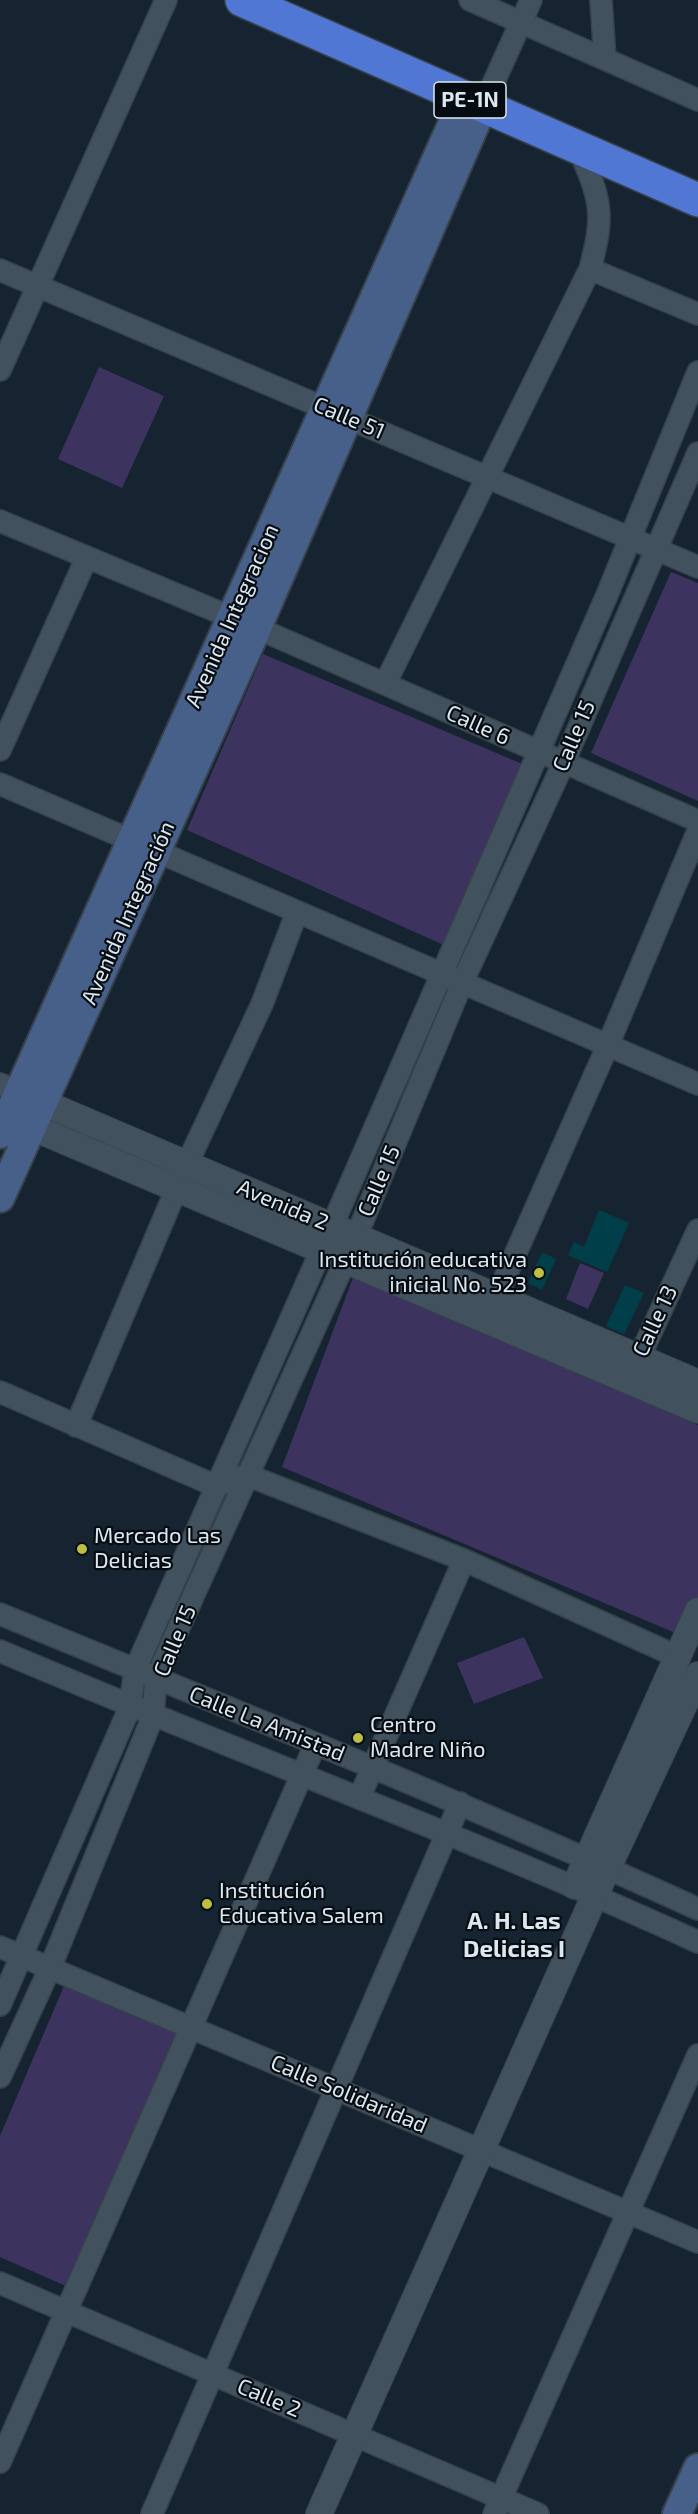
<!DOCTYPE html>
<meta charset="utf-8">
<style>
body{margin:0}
canvas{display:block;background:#152430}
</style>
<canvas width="698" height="2514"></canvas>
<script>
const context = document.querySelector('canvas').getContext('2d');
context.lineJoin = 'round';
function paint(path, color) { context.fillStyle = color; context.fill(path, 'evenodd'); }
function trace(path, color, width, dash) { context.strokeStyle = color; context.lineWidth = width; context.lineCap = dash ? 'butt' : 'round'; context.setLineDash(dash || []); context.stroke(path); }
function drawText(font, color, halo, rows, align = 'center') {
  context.font = font + ' "Exo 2",sans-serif'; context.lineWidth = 4.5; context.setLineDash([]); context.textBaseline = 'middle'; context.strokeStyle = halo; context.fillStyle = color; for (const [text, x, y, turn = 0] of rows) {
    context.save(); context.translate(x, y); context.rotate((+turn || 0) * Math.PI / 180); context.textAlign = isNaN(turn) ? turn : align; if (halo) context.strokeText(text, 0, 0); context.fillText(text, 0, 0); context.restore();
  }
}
paint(new Path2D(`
 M99 367 164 396 122 488 58 459Z
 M671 572 698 583V801L591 753Z
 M263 654 527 766 446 946 187 830Z
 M580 1263 604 1273 588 1309 566 1299Z
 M354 1275 698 1425V1606L685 1637 282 1467Z
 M524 1637 543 1678 474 1704 457 1663Z
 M67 1979 190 2031 75 2290 0 2257V2136Z`), '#3c335f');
paint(new Path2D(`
 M599 1210 629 1223 607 1272 568 1255 574 1242 584 1247Z
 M542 1252 556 1259 542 1290 528 1283Z
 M625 1285 644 1293 624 1334 606 1326Z`), '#003f4a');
const minor = new Path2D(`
 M470 0 698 100
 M601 0 605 59
 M483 106 531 0
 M590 269 698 314
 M0 270 698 567
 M0 370 166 0
 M0 521 257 628 698 821
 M385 684 590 269C605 213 601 201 579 149
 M0 750 87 557
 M0 784 698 1084
 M0 1084 33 1098
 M491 1309 608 1045 698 831
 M633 1371 698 1230
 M0 1392 216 1486 247 1475 464 1560 676 1656
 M76 1426 187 1164 262 1004 297 912
 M0 1614C234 1710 468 1804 698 1909
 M0 1651C232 1750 469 1837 698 1942
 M360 1796 464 1560
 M0 1947 698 2242
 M0 2005 130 1707 135 1670 332 1226 607 595 698 372
 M0 2077 50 1968 153 1716 156 1678 356 1237 462 983 564 762 698 453
 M0 2283 538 2514
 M0 2462 315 1745
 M152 2514 460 1803
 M494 2514 698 2055`);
const tertiary = new Path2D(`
 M44 1103 698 1383
 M32 1127 698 1410
 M575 1886 698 1611
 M319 2514 595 1895 698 1675`);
const secondary = new Path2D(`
 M0 1134 464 98
 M0 1198 257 628 483 106
 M677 2514 698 2468`);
const trunk = new Path2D(`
 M242 0 698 200`);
trace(minor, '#37414b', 24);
trace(tertiary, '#37414b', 28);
trace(secondary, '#37414b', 32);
trace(trunk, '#37414b', 36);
trace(minor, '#41525e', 21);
trace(tertiary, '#41525e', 26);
trace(secondary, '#47608a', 28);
trace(trunk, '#5177d4', 33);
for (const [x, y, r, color] of [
 [539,1273,6,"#bdbf43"],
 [82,1549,6,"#bdbf43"],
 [358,1738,6,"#bdbf43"],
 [207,1904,6,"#bdbf43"]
]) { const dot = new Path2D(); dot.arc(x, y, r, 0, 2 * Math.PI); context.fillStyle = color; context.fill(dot); trace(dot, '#060d12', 2); }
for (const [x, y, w] of [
 [470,100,72]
]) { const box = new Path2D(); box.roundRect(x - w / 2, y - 18, w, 36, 4.5); context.fillStyle = '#060d12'; context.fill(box); trace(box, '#dde7ef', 1.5); }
drawText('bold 21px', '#dde7ef', null, [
 ["PE-1N",470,100]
]);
drawText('22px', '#dde7ef', '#060d12', [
 ["Calle 51",349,418,23],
 ["Avenida Integracion",232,616,-66],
 ["Calle 6",478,725,24],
 ["Calle 15",574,736,-67],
 ["Avenida Integración",128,913,-66],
 ["Calle 15",379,1181,-67],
 ["Avenida 2",283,1205,23],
 ["Calle 13",655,1321,-65],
 ["Calle 15",175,1641,-67],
 ["Calle La Amistad",267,1724,22],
 ["Calle Solidaridad",349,2094,23],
 ["Calle 2",269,2398,23]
]);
drawText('22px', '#dde7ef', '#060d12', [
 ["Institución educativa",527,1260,"right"],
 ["inicial No. 523",527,1285,"right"],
 ["Mercado Las",94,1536],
 ["Delicias",94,1561],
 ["Centro",370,1725],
 ["Madre Niño",370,1750],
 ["Institución",219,1891],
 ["Educativa Salem",219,1916]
], 'left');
drawText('bold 24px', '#dde7ef', '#060d12', [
 ["A. H. Las",514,1921],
 ["Delicias I",514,1949]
]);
</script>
